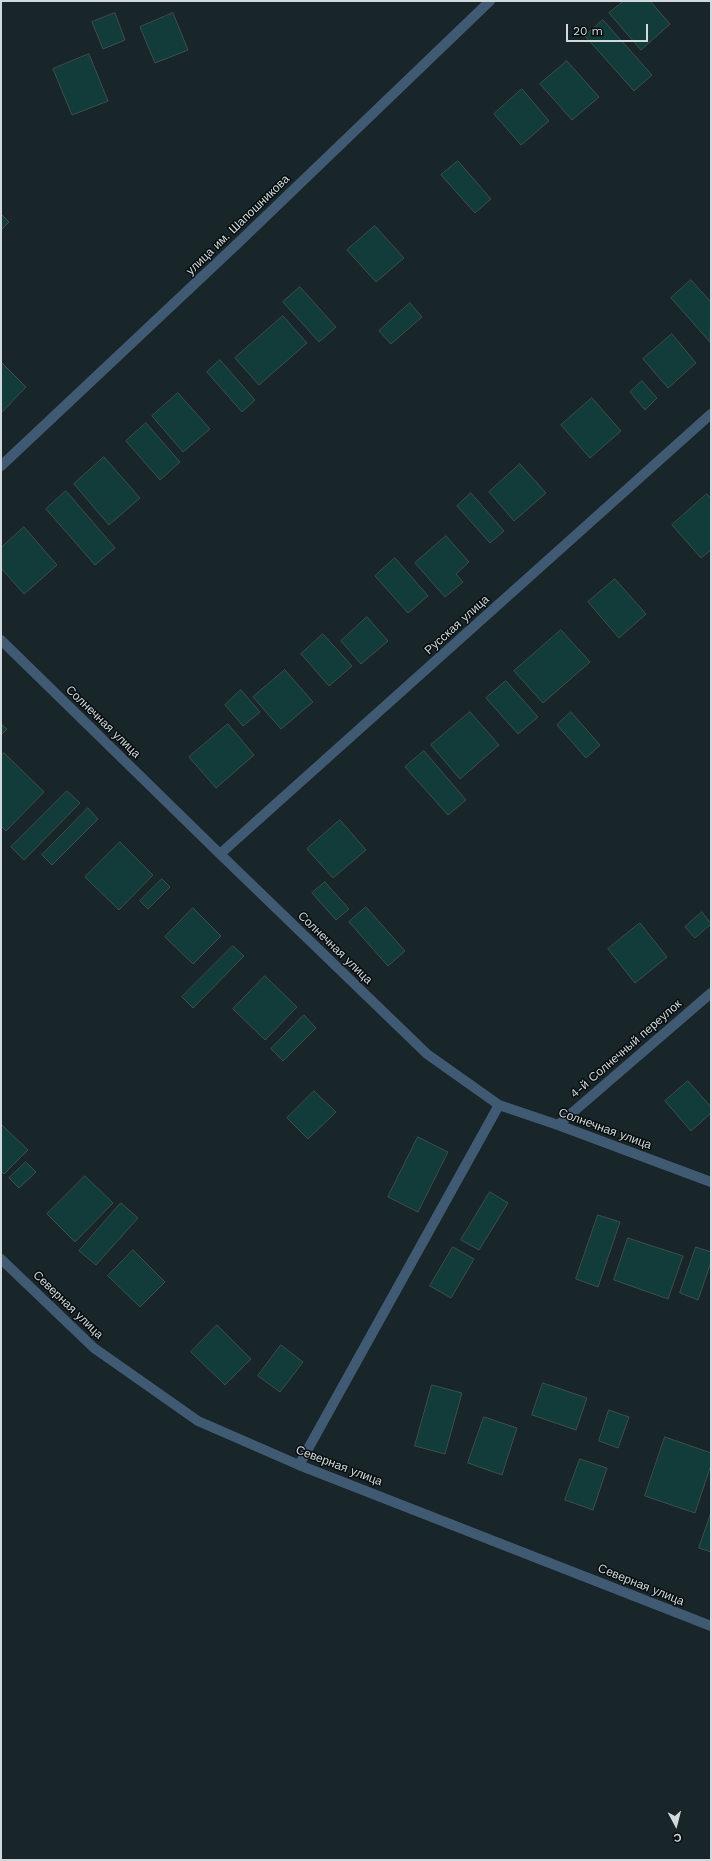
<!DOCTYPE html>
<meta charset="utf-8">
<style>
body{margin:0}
#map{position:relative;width:712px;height:1861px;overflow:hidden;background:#182529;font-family:"Work Sans",sans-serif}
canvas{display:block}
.frame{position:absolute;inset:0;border:2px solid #d1d9dc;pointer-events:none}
.north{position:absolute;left:656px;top:1805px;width:40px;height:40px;-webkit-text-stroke:3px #080d0f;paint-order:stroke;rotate:173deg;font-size:11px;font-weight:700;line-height:16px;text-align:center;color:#d1d9dc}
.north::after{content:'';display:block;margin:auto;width:14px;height:18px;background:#d1d9dc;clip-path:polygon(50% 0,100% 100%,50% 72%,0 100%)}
.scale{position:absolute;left:566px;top:24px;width:82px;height:18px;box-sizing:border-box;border:2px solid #d1d9dc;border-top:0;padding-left:5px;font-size:12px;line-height:14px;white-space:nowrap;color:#d1d9dc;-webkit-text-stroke:3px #080d0f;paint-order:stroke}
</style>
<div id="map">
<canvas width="712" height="1861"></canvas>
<div class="frame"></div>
<div class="north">С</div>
<div class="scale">20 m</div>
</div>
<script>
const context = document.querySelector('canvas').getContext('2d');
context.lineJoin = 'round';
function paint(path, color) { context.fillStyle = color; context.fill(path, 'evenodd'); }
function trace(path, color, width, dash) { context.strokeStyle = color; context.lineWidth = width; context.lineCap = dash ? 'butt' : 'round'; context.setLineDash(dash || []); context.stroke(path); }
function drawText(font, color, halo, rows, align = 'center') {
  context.font = font + ' "Work Sans",sans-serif'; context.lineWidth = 3; context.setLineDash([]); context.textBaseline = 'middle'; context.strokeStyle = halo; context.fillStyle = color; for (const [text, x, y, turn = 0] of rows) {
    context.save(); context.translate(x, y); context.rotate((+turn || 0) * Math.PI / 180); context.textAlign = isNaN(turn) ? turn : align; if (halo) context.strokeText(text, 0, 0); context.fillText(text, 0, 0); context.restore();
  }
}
const building = new Path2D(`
 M624 1H650L670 24 641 50 609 13Z
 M115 13 125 40 103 49 92 22Z
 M173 13 188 50 155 63 140 27Z
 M603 20 652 75 634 91 585 36Z
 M89 54 108 101 72 115 53 69Z
 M567 61 599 97 572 120 540 84Z
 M522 89 549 121 521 145 494 114Z
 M458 161 491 199 475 213 441 175Z
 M1 214 9 222 1 230Z
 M375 226 404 258 376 282 347 250Z
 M691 280 711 302 710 342 671 298Z
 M300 287 336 327 319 342 283 302Z
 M410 303 422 317 391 344 379 331Z
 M283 316 307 343 259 385 235 358Z
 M672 334 696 363 668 388 643 359Z
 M220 360 255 400 242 412 207 372Z
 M1 362 26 387 1 413Z
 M642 381 657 398 645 410 630 392Z
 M178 393 210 429 183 452 152 416Z
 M592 398 621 431 590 458 561 425Z
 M146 423 180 462 160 480 126 441Z
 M104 457 140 498 109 525 74 484Z
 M520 464 546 493 514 521 489 492Z
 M66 491 115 548 95 565 46 509Z
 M471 493 504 531 490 543 457 506Z
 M707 494 711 499V550L701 558 672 525Z
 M24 527 57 565 24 594 1 568V548Z
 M446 536 469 562 456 574 463 582 445 597 415 563Z
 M395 558 428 596 408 613 375 576Z
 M615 579 646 614 619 638 588 602Z
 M367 617 388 641 361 664 341 641Z
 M561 630 590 662 543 703 514 671Z
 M323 634 352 666 329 686 301 654Z
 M285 670 313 702 281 729 253 697Z
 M506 681 538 717 518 734 486 698Z
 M241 690 260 712 243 726 225 705Z
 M470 712 499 745 460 779 431 745Z
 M571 712 600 745 586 758 557 725Z
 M1 724 7 729 1 735Z
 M228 724 254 755 216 788 189 757Z
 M424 751 466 800 448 815 405 767Z
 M4 753 44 792 6 831 1 826V756Z
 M67 791 80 803 24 860 11 847Z
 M88 808 98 819 52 865 42 855Z
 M340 820 366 850 333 878 307 849Z
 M120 842 153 875 119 910 85 877Z
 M162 879 170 887 148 909 140 901Z
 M325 882 349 909 336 920 312 893Z
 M366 907 405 951 388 966 349 922Z
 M193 908 221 936 193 964 165 937Z
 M702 912 711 924 695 938 685 927Z
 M640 923 667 957 635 983 608 949Z
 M233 946 244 956 193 1008 182 997Z
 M265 976 297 1007 265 1040 233 1009Z
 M304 1015 316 1028 283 1061 271 1049Z
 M688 1081 711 1107V1113L691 1131 665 1101Z
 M314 1091 336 1112 308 1139 287 1118Z
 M1 1124 28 1150 4 1174 1 1171Z
 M418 1137 448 1152 418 1212 388 1197Z
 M26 1162 36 1172 19 1188 9 1178Z
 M85 1176 113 1203 75 1242 47 1214Z
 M490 1192 508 1203 479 1250 461 1240Z
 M121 1203 138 1218 96 1265 79 1251Z
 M598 1215 620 1222 598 1287 576 1279Z
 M628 1238 683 1256 668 1299 614 1280Z
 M453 1247 474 1259 451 1298 430 1286Z
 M696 1247 711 1252V1262L698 1300 680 1293Z
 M133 1250 165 1282 140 1307 108 1276Z
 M217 1325 251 1359 225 1385 191 1352Z
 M281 1345 303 1362 280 1392 258 1376Z
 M543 1383 587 1398 576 1430 532 1415Z
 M432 1385 462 1393 445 1454 415 1446Z
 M609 1410 629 1417 618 1448 599 1441Z
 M484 1417 517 1428 502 1475 468 1463Z
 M665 1437 711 1453V1465L695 1513 645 1496Z
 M580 1459 607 1468 593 1510 565 1500Z
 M711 1513V1552L699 1548Z`);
paint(building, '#123c39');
trace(building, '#3f4e4d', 1);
trace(new Path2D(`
 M1 466 237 244 490 1
 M1 640 220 854 427 1054 499 1105 558 1125 711 1182
 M220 854 711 414
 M558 1125 711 993
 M1 1259 94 1348 198 1421 299 1465 711 1626
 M299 1465 499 1105`), '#415a73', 10);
drawText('12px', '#d1d9dc', '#080d0f', [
 ["улица им. Шапошникова",238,225,-44],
 ["Русская улица",457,625,-42],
 ["Солнечная улица",103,722,44],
 ["Солнечная улица",335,948,44],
 ["4-й Солнечный переулок",626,1049,-41],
 ["Солнечная улица",605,1129,20],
 ["Северная улица",68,1305,44],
 ["Северная улица",339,1466,21],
 ["Северная улица",641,1585,22]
]);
</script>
